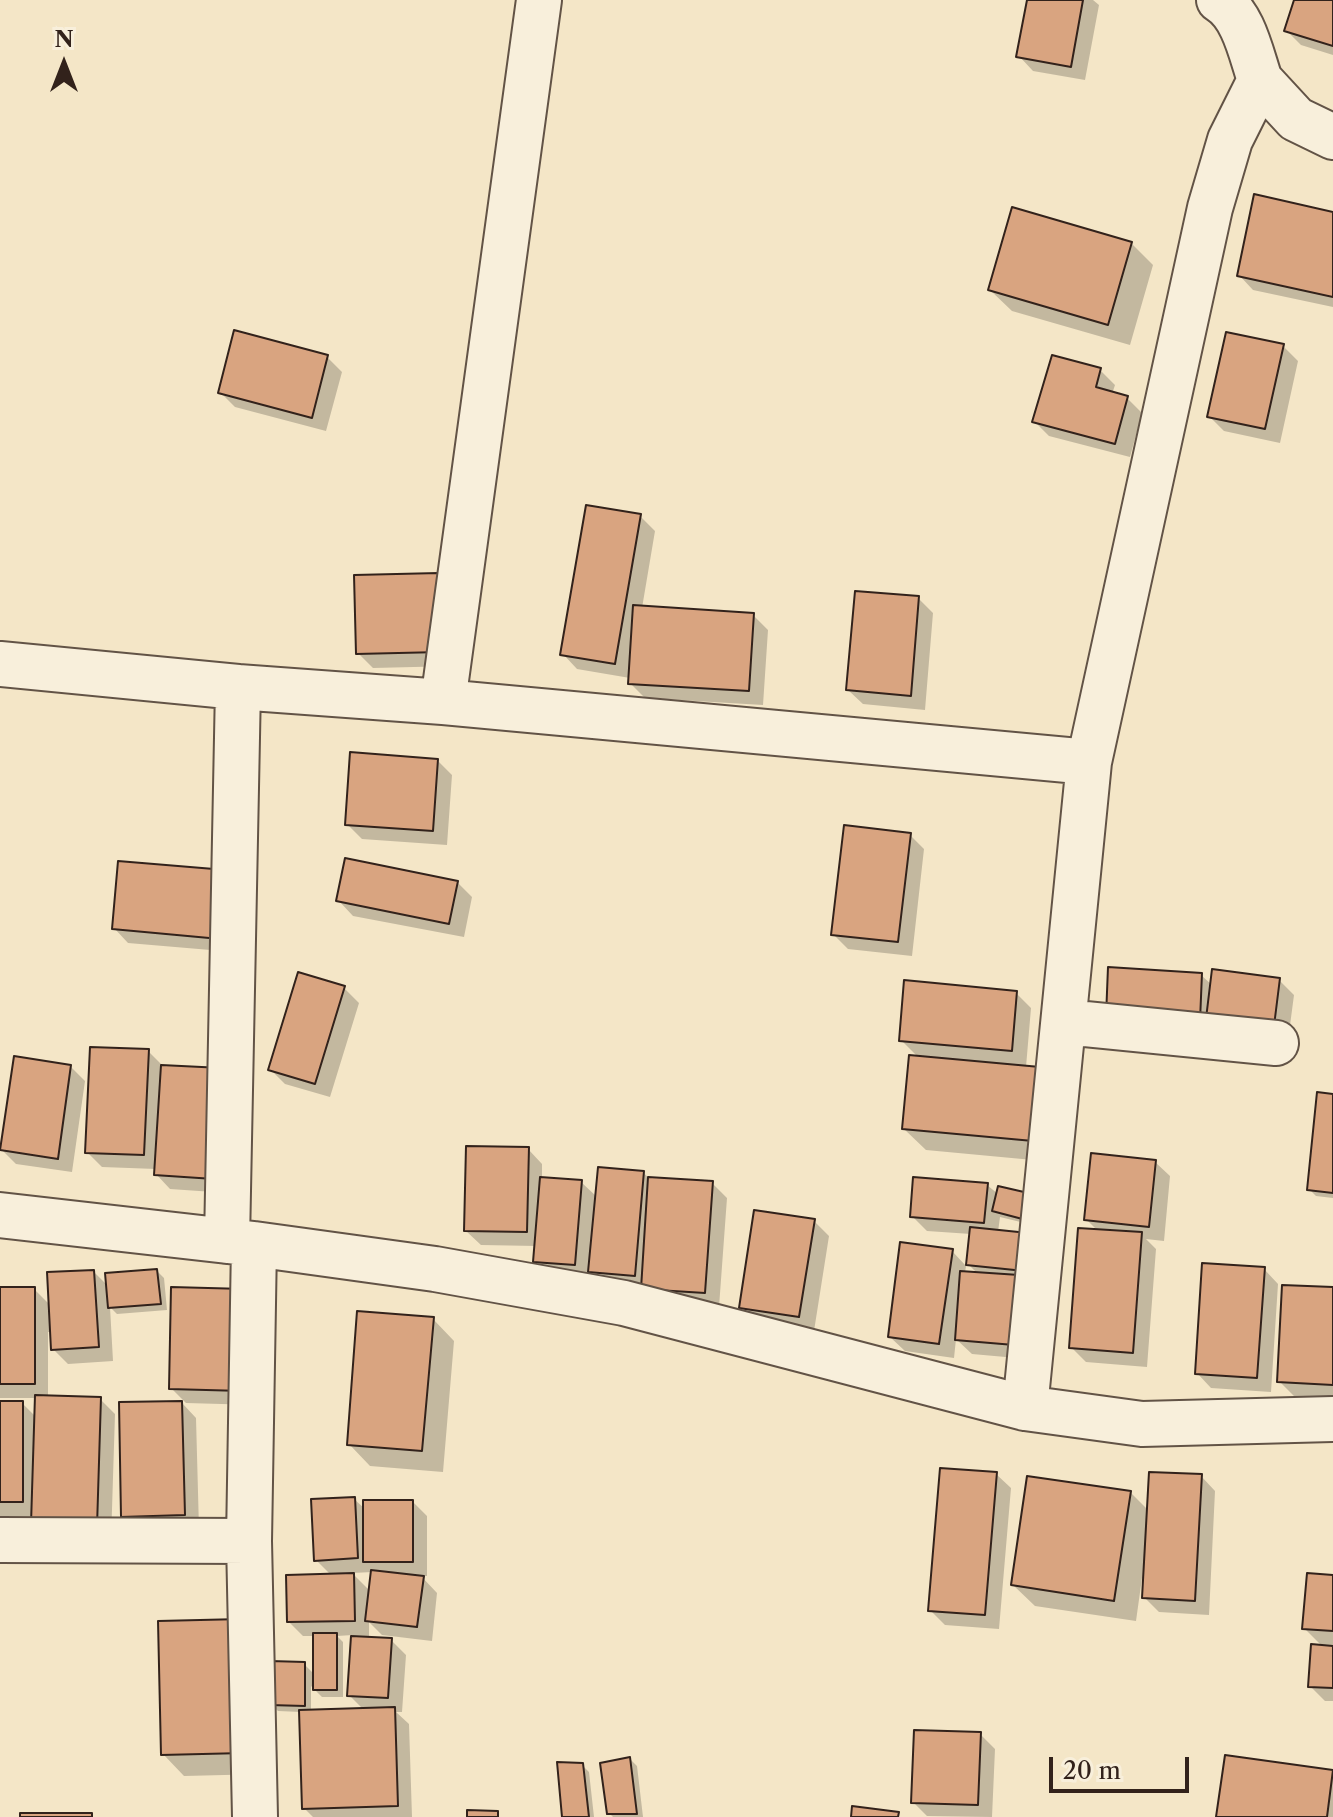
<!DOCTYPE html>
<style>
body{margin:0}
#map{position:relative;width:1333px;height:1817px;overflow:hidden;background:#f4e6c7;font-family:"Libre Caslon Text",serif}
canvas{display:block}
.north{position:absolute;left:24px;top:24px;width:80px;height:80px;-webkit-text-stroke:6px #f8efdb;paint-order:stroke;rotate:0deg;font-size:22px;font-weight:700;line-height:32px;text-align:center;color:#32221b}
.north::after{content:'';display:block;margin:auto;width:28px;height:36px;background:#32221b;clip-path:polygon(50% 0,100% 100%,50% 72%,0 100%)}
.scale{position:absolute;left:1049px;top:1757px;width:140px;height:36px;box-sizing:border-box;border:4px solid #32221b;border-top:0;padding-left:10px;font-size:24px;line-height:28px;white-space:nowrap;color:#32221b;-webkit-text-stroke:6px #f8efdb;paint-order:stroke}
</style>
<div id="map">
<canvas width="1333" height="1817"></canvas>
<div class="north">N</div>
<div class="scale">20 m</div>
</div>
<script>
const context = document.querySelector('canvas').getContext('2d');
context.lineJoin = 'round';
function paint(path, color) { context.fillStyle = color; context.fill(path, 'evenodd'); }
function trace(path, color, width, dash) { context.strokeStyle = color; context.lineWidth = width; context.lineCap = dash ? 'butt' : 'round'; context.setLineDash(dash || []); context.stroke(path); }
paint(new Path2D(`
 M1029 0H1093L1099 5 1085 80 1033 71 1019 56Z
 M1296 0H1333V55L1301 45 1286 30Z
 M1333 214V307L1253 290 1239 275Z
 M1131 243 1153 265 1130 345 1012 311 990 290Z
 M1283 346 1298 361 1280 443 1224 431 1209 416Z
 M327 357 342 372 326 431 235 407 220 392Z
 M1100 370 1115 385 1112 394 1127 398 1142 413 1130 457 1049 436 1034 421Z
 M640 516 655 531 642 608 753 615 768 630 763 705 645 698 630 683V678L577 669 563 654Z
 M438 575 455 666 373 668 358 653Z
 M918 598 933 613 925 710 863 704 848 690Z
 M437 760 452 775 447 845 362 839 347 824Z
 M910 835 924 849 912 956 848 949 833 934Z
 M225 872 234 952 128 943 114 928Z
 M457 882 472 897 464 937 353 916 339 901Z
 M1201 975 1212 985 1279 980 1294 995 1287 1048 1108 1016Z
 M344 988 359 1003 330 1097 285 1084 270 1069Z
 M1016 993 1031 1008 1026 1067 1065 1163 926 1150 904 1129 919 1058 901 1040Z
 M148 1051 164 1067 228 1193 170 1189 156 1174V1169L102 1167 87 1152Z
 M70 1066 85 1081 72 1172 16 1164 2 1150Z
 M1333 1096V1198L1316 1196 1309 1189Z
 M528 1149 542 1164V1179L581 1182 597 1197 644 1173 650 1180 712 1183 727 1198 719 1307 605 1286 590 1270 589 1278 550 1276 535 1261 537 1246 481 1245 466 1231Z
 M1155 1162 1170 1176 1164 1241 1146 1239 1156 1249 1147 1367 1086 1362 1071 1347 1098 1231 1086 1219Z
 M987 1185 1037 1226 1000 1217 998 1232 1037 1236 1028 1359 972 1354 956 1339 954 1358 905 1351 890 1337 952 1251 966 1266 965 1273 978 1274 968 1264 971 1234 927 1231 912 1216Z
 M814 1221 829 1236 814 1331 756 1322 741 1307Z
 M1264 1269 1278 1284 1271 1392 1211 1388 1197 1373Z
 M157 1271 164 1278 167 1310 117 1314 110 1307 113 1361 68 1364 53 1349 52 1332H48V1398L100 1399 115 1414 111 1541 34 1516H0V1403H22L37 1418V1398H0V1289H34L51 1306 94 1272 108 1286Z
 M173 1289 257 1405 186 1403 171 1388Z
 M1333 1289V1398L1294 1396 1279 1381Z
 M433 1319 454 1341 443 1472 370 1466 349 1444Z
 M182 1403 196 1418 199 1529 138 1531 123 1516Z
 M996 1474 1011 1488 999 1629 945 1625 930 1610Z
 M1201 1476 1215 1491 1209 1615 1159 1612 1144 1597 1145 1578H1142L1136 1621 1035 1606 1013 1585 1131 1493 1149 1511Z
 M354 1499 365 1509 413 1502 427 1516V1576H421L437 1593 432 1641 382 1635 369 1622V1639L391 1640 406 1655 402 1712H396L409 1724 412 1817H313L304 1808 301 1712 278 1711 271 1704 304 1664 315 1675V1636H303L289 1622 332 1576 316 1560ZM373 1572 371 1592 352 1573ZM353 1635 349 1695 364 1710 311 1712V1686L322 1697H343V1642L337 1636Z
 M1333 1577V1701H1325L1310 1686 1323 1647 1304 1628Z
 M241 1621 265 1774 184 1776 163 1754Z
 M980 1734 995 1749 992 1817 927 1816 913 1802Z
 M1227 1757 1333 1772V1817H1218Z
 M630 1759 637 1766 643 1817H613L609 1813Z
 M582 1765 589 1772 594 1817H565Z`), '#0003');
const building = new Path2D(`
 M1027 0H1083L1071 67 1016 57Z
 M1294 0H1333V46L1284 31Z
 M1254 194 1333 212V297L1237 276Z
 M1012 207 1132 242 1108 325 988 290Z
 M234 330 328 355 312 418 218 393Z
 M1226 332 1284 344 1265 429 1207 417Z
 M1052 355 1101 368 1096 387 1128 396 1115 444 1032 422Z
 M586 505 641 514 615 664 560 655Z
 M439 573 441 652 356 654 354 575Z
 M855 591 919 596 911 696 846 690Z
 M633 605 754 613 749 691 628 684Z
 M350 752 438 759 433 831 345 825Z
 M844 825 911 833 898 942 831 935Z
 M345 858 458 881 449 924 336 901Z
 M118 861 226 870 220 939 112 929Z
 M1108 967 1202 973 1200 1021 1106 1017Z
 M1212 969 1280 978 1273 1034 1205 1027Z
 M298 972 345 986 315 1084 268 1070Z
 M904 980 1017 991 1012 1051 899 1041Z
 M90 1047 149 1049 144 1155 85 1153Z
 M909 1055 1051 1068 1044 1142 902 1129Z
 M14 1056 71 1065 58 1159 0 1150Z
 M161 1065 222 1068 214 1179 154 1175Z
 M1317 1092 1333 1094V1193L1307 1190Z
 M466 1146 529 1147 527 1232 464 1231Z
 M1091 1153 1156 1160 1149 1227 1084 1220Z
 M598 1167 644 1171 635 1276 588 1272Z
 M540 1177 582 1180 575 1265 533 1262Z
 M648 1177 713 1181 705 1293 641 1289Z
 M913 1177 988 1183 984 1223 910 1217Z
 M998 1186 1037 1195 1030 1221 992 1211Z
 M754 1210 815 1219 799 1317 739 1308Z
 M970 1227 1038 1234 1034 1272 966 1265Z
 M1078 1228 1142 1232 1133 1353 1069 1348Z
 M900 1242 953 1249 939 1344 888 1337Z
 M1202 1263 1265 1267 1257 1378 1195 1374Z
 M157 1269 161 1304 108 1308 105 1273Z
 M94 1270 99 1347 51 1350 47 1272Z
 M960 1271 1019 1275 1014 1345 955 1340Z
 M1282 1285 1333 1287V1385L1277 1382Z
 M0 1287H35V1384H0Z
 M171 1287 245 1289 243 1391 169 1389Z
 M357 1311 434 1317 422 1451 347 1445Z
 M35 1395 101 1397 97 1527 31 1524Z
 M0 1401H23V1502H0Z
 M182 1401 185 1515 121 1517 119 1402Z
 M940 1468 997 1472 985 1615 928 1611Z
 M1149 1472 1202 1474 1195 1601 1142 1598Z
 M1027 1476 1131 1491 1114 1601 1011 1585Z
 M355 1497 358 1558 314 1561 311 1499Z
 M363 1500H413V1562H363Z
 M371 1570 424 1576 417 1627 365 1621Z
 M354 1573 355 1621 287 1622 286 1575Z
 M1307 1573 1333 1575V1631L1302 1629Z
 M242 1619 244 1753 161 1755 158 1621Z
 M313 1633H337V1690H313Z
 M351 1636 392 1638 388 1698 347 1696Z
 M1311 1644 1333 1646V1688L1308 1687Z
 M270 1661 305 1662V1706L269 1705Z
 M395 1707 398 1806 302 1809 299 1710Z
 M914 1730 981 1732 978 1805 911 1803Z
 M1225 1755 1333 1770 1327 1817H1216Z
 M630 1757 637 1814H607L600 1763Z
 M557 1762 583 1763 589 1817H562Z
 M852 1806 899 1812 898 1817H851Z
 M467 1810 498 1811V1817H467Z
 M20 1813H92V1817H20Z`);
paint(building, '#d9a480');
trace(building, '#32221b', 2);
const minor = new Path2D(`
 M1219 0C1244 15 1251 54 1260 80
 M0 664 238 687
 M443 702 539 0
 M1065 1022 1276 1043
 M0 1215 254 1244 435 1269 624 1303 1025 1408 1142 1424 1333 1419
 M227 1241 238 687 443 702 1089 762
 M254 1244 249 1541 255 1817
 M1025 1408 1089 762 1210 208 1230 140 1260 80 1296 119 1333 137
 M0 1540 249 1541`);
trace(minor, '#625346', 48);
trace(minor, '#f8efdb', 44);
</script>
